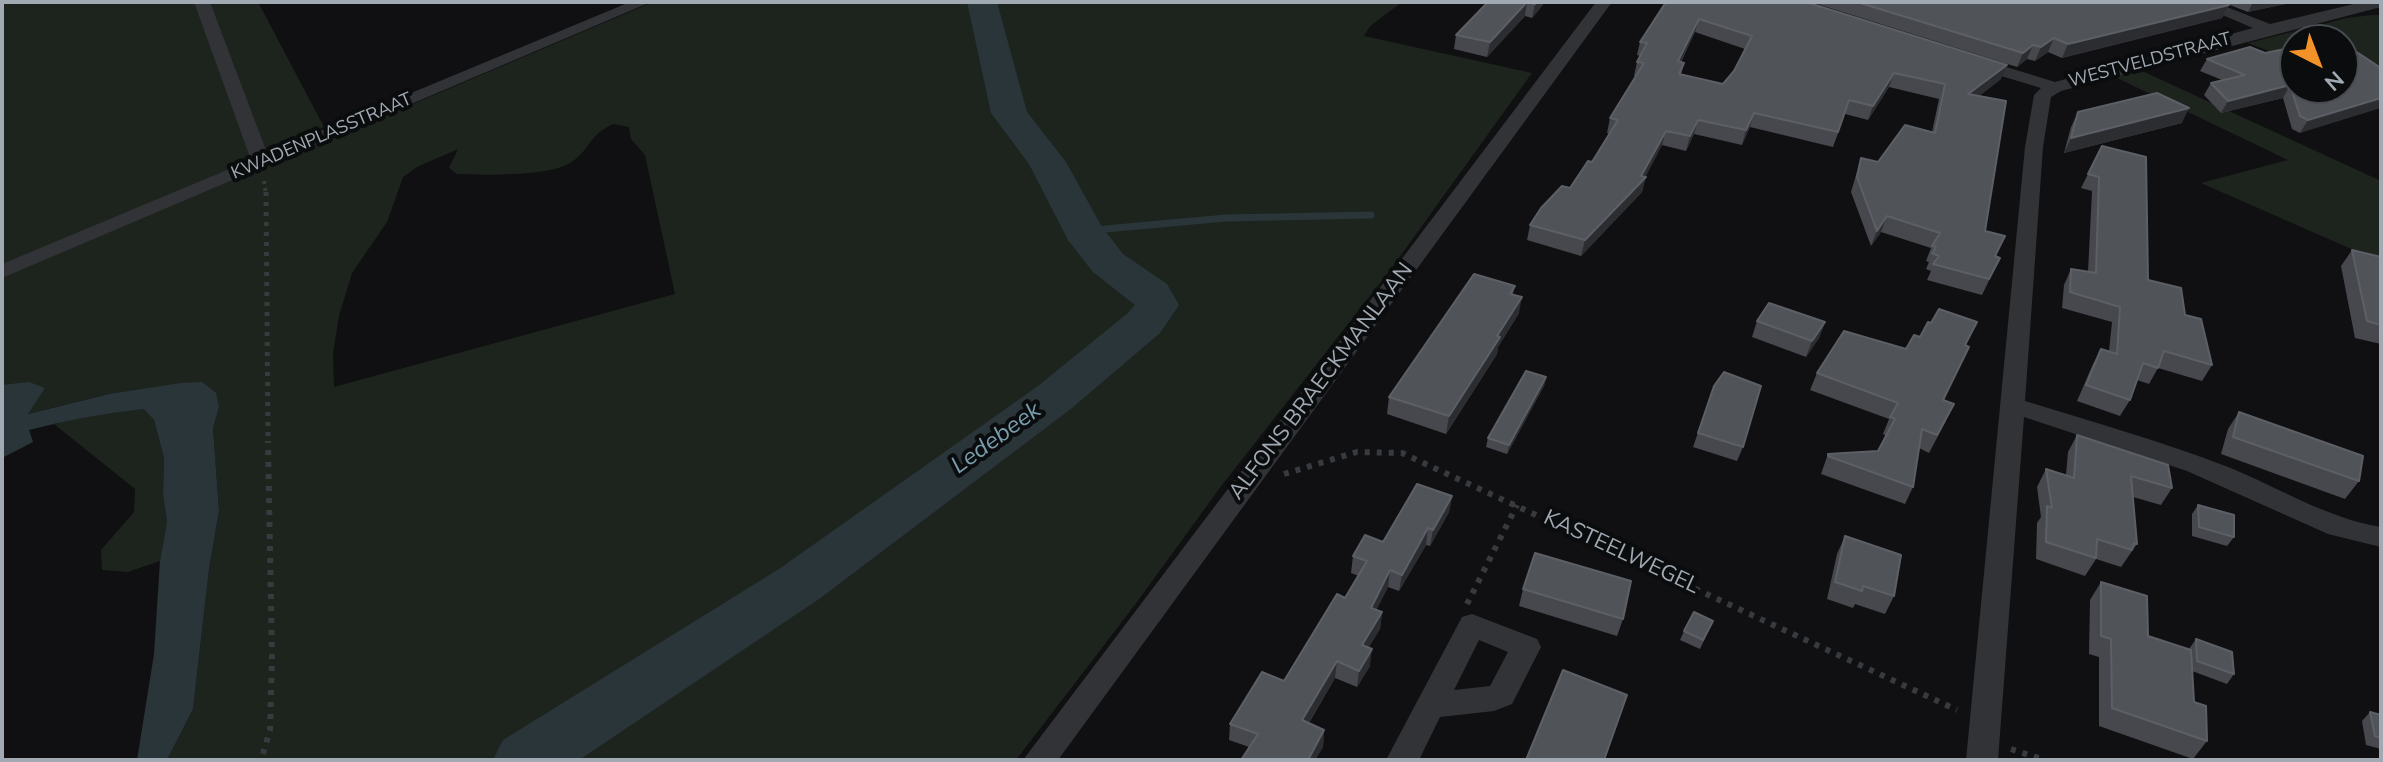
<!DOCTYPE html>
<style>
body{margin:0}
#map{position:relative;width:2383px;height:762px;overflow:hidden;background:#101012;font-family:"Nunito Sans",sans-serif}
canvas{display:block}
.frame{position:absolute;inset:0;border:4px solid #a1a9b3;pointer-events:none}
.north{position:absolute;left:2279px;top:24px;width:80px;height:80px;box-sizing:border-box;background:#0b0c0d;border:2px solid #474b4f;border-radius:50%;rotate:138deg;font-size:22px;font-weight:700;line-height:32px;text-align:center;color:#a1a9b3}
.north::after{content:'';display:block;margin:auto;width:28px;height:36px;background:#f29228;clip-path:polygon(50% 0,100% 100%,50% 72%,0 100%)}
</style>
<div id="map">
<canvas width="2383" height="762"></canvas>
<div class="frame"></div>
<div class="north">N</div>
</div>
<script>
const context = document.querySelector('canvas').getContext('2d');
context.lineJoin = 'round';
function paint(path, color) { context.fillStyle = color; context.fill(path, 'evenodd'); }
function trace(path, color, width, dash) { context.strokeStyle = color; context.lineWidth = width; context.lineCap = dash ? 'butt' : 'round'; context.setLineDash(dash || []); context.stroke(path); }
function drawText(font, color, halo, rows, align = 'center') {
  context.font = font + ' "Nunito Sans",sans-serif'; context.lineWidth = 8; context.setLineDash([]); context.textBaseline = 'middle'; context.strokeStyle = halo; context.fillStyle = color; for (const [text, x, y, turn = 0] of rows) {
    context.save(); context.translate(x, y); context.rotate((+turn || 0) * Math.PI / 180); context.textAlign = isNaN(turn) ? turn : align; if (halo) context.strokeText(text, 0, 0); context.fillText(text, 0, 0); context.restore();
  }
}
paint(new Path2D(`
 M2 2H258L324 127 279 147 295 154 653 2H1402L1370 26 1364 36 1532 73 1391 269 1222 485 1134 606 1016 760H167L193 709 209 569 219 511 213 428 219 407 160 387 109 394 27 414 45 388 2 385ZM613 124 629 127 631 139 645 155 675 294 334 387 333 353 339 316 352 273 387 222 403 177 417 167 458 149 449 168 457 174C483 175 553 177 573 161 592 147 587 137 613 124Z
 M2372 15H2381V88L2343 80V40H2295V61L2248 43 2347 18Z
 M2140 70 2381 181V262L2201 183 2288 160 2113 76Z
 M145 409 154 420 164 458 163 494 167 522 160 561 128 572 102 570 101 550 134 512 135 489 54 424 93 414Z`), '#1d241d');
paint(new Path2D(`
 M29 382 45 388 28 414 109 394 181 383 202 382 216 393 219 407 213 428 219 511 209 569 193 709 167 760H137L154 654 160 561 167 522 163 494 164 458 154 420 144 409C105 413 68 420 29 430L33 442 2 458V385Z`), '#2a353a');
trace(new Path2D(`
 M1083 231 1226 218 1371 215`), '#2a353a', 7);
paint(new Path2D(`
 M967 2H997L1027 112 1066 162 1102 227 1123 254 1167 284 1179 305 1160 333 1072 408 819 599 579 760H493L503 740 779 569 1038 386 1128 313 1135 305 1093 272 1068 240 1029 164 991 113Z`), '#2a353a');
trace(new Path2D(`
 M264 181 266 194`), '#373a3e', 4, [3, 4]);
trace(new Path2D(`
 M266 192 268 443`), '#373a3e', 5, [4, 6]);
trace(new Path2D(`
 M1284 474 1357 452 1402 453 1957 710
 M1467 604 1517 505
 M2011 749 2044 760
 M263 754 270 730 272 657 268 441`), '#373a3e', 6, [5, 7]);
paint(new Path2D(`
 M194 2H210L267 153 630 2H651L2 278V264L251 160Z
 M1596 2H1612L1058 760H1023Z
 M2192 2H2214L2270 24 2362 2H2381V7L2061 91 2051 97 2043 147 2025 401C2093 422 2161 441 2228 467 2280 488 2326 518 2381 527V547L2328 534 2187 471 2024 417 1998 760H1966L2025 147 2034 95 2041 88 1968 66 1966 62 1974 57 2055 82 2253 28Z
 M1472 614 1537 639 1541 647 1512 704 1494 711 1440 717 1419 760H1386L1462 617ZM1479 640 1508 652 1490 686 1454 690Z`), '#313337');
paint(new Path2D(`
 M1488 2H1545L1532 18 1525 16 1487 57 1454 49 1456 35Z
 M1666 2 2001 79 1979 96 1985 231 1996 256 2000 258 1982 295 1927 280 1931 271 1926 269 1929 262 1926 261 1931 248 1881 232 1871 246 1851 192 1861 158 1878 162 1932 132 1939 99 1889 87 1868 120 1845 114 1833 147 1750 127 1742 145 1694 134 1686 151 1662 145 1645 177 1642 192 1581 256 1527 240 1530 225 1570 188 1592 162 1610 134 1607 133 1610 118 1636 76H1634L1637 62 1640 56 1637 55 1640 42ZM1695 32 1745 49 1734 71 1723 84 1681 75 1684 63 1681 62Z
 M1811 2H2222L2229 5 2222 18 2062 58 2048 52 2035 61 2027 59 2017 67Z
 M2222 2H2294L2248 12Z
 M2265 53 2381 68 2300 133 2292 129 2283 98 2221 113 2204 95 2211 83 2222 80 2200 71 2207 59Z
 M2078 112 2182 123 2064 153 2071 127Z
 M2102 146 2148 280 2185 315 2212 365 2202 381 2158 368 2149 384 2137 380 2130 400 2120 416 2077 401 2093 364 2101 349 2109 351 2112 322 2062 308 2064 285 2071 269 2088 272 2092 191 2081 188Z
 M2352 250 2381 257V344L2355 338 2341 266Z
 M1515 286 1513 294 1519 313 1498 347 1497 354 1446 434 1387 414 1389 397Z
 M1757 321 1825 322 1819 338 1806 357 1752 337Z
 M1920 337 1965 346 1943 400 1946 421 1929 453 1919 448 1913 487 1905 504 1821 474 1828 454 1878 451 1886 436 1883 434 1889 419 1810 390 1817 373 1906 349Z
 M1546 377 1544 386 1507 454 1486 447 1488 438Z
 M1714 386 1743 447 1737 461 1693 447Z
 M2239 412 2359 481 2345 499 2221 454 2228 429Z
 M2077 435 2172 488 2161 505 2133 497 2137 544 2121 567 2096 559 2085 576 2036 559 2037 523 2041 517 2037 487 2046 469 2066 475 2068 452Z
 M1452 496 1449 512 1430 546 1426 545 1399 591 1388 587 1376 610 1382 612 1380 629 1368 648 1370 666 1357 687 1335 678 1309 723 1324 730 1323 747 1315 760H1241L1249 747 1229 740 1230 724 1284 681 1345 598 1359 576 1351 573 1353 556 1383 542Z
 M2198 505 2234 537 2227 546 2192 536V514Z
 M1845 536 1894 596 1885 614 1855 604 1853 608 1827 599 1837 554Z
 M2101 582 2148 636 2189 649 2196 639 2234 674 2227 684 2192 671 2194 702 2207 741 2193 759 2099 726V657L2089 654 2090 600Z
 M1523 589 1623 619 1617 636 1519 606Z
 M1709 630 1700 649 1680 640 1684 631Z
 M2370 712 2381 715V749L2366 745 2362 721Z`), '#46484d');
paint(new Path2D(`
 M1527 2 1525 16 1487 57 1490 42Z
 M1536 2H1545L1532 18 1535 4Z
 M2253 2H2294L2248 12Z
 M2229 5 2222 18 2062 58 2068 44Z
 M1699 19 1695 32 1674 75 1678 61Z
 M2054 38 2048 52 2035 61 2041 47Z
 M2033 45 2027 59 2017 67 2023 53Z
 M2007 65 2001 79 1963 108 1968 94Z
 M1894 73 1889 87 1868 120 1873 106Z
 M2290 85 2283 98 2221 113 2228 101Z
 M2381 98V108L2300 133 2308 120Z
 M2189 108 2182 123 2064 153 2071 138Z
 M1754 113 1750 127 1742 145 1746 130Z
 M1698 120 1694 134 1686 151 1690 136Z
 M1666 131 1662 145 1644 180 1646 177 1642 192 1581 256 1585 240 1641 176Z
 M1887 216 1881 232 1871 246 1877 231Z
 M1522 297 1519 313 1498 347 1497 354 1446 434 1449 416Z
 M1825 322 1819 338 1806 357 1812 341Z
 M1546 377 1544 386 1507 454 1509 445Z
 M1452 496 1449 512 1430 546 1433 530Z
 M1428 528 1426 545 1399 591 1402 575Z
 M1390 570 1388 587 1369 625 1371 608Z
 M1382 612 1380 629 1360 662 1362 645Z
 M1372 649 1370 666 1357 687 1359 671Z
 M1337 661 1335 678 1301 736 1302 720Z
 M1324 730 1323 747 1315 760H1308Z`), '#2c2d31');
const building = new Path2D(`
 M1488 2H1536L1535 4 1527 2 1490 42 1456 35Z
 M1666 2H1806L2007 65 1968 94 2006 101 1985 231 2005 236 1995 256 2000 258 1989 279 1933 264 1939 256 1932 253 1936 247 1932 246 1940 233 1887 216 1877 231 1857 177 1861 158 1878 162 1905 125 1935 133 1945 84 1894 73 1873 106 1849 100 1838 132 1754 113 1746 130 1698 120 1690 136 1666 131 1641 176 1646 177 1585 240 1530 225 1541 208 1562 186 1570 188 1588 161 1592 162 1618 120 1610 118 1644 63 1637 62 1647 43 1640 42ZM1699 19 1752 36 1734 71 1723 84 1679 74 1684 63 1678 61Z
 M1857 2H2222L2229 5 2068 44 2054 38 2041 47 2033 45 2023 53Z
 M2343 43 2381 68V98L2308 120 2300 116 2290 85 2228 101 2211 83 2245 75 2207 59 2250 47 2265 53 2295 47V88H2343Z
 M2157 93 2189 108 2071 138 2078 112Z
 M2102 146 2146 157 2148 280 2181 288 2185 315 2201 319 2212 365 2164 351 2158 368 2143 363 2130 400 2086 385 2101 349 2117 354 2120 307 2070 292 2071 269 2096 273 2099 177 2088 174Z
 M2352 250 2381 257V325L2367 321Z
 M1474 274 1515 286 1510 294 1522 297 1497 336 1500 337 1449 416 1389 397Z
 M1769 303 1825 322 1812 341 1757 321Z
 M1939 309 1977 322 1965 345 1969 347 1943 400 1954 404 1937 435 1922 429 1913 487 1828 456V454L1878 451 1895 419 1890 417 1898 403 1817 373 1844 331 1906 349 1914 335 1920 337 1928 322 1931 323Z
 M1526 371 1546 377 1509 445 1488 438Z
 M1724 372 1761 386 1743 447 1698 433 1714 386Z
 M2239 412 2363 456 2359 481 2233 437Z
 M2077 435 2168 465 2172 488 2131 476 2137 544 2134 543 2132 550 2097 539 2096 558 2046 542 2047 506 2052 508 2046 469 2074 478Z
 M1417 484 1452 496 1433 530 1428 528 1402 575 1390 570 1371 608 1382 612 1362 645 1372 649 1359 671 1337 661 1302 720 1324 730 1308 760H1241L1258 734 1230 724 1262 672 1284 681 1337 594 1345 598 1367 561 1353 556 1365 535 1383 542Z
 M2198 505 2234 515V537L2199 527Z
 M1845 536 1901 555 1894 596 1863 586 1862 591 1835 582Z
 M1535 553 1631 581 1623 619 1523 589Z
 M2101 582 2147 596 2148 636 2191 650 2194 702 2206 706 2207 741 2112 708 2111 639 2101 636Z
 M1694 612 1713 621 1703 640 1684 631Z
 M2196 639 2232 652 2234 674 2197 661Z
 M1563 670 1627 695 1604 760H1526Z
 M2370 712 2381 715V738L2375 736Z`);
paint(building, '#505358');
trace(building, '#5c6066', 2);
drawText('18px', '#a1a9b3', '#0b0c0d', [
 ["WESTVELDSTRAAT",2150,61,-15],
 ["KWADENPLASSTRAAT",322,137,-23]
]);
drawText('22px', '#a1a9b3', '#0b0c0d', [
 ["ALFONS BRAECKMANLAAN",1322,382,-53],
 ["KASTEELWEGEL",1621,553,25]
]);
drawText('italic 24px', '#779daf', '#0b0c0d', [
 ["Ledebeek",997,439,-36]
]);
</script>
